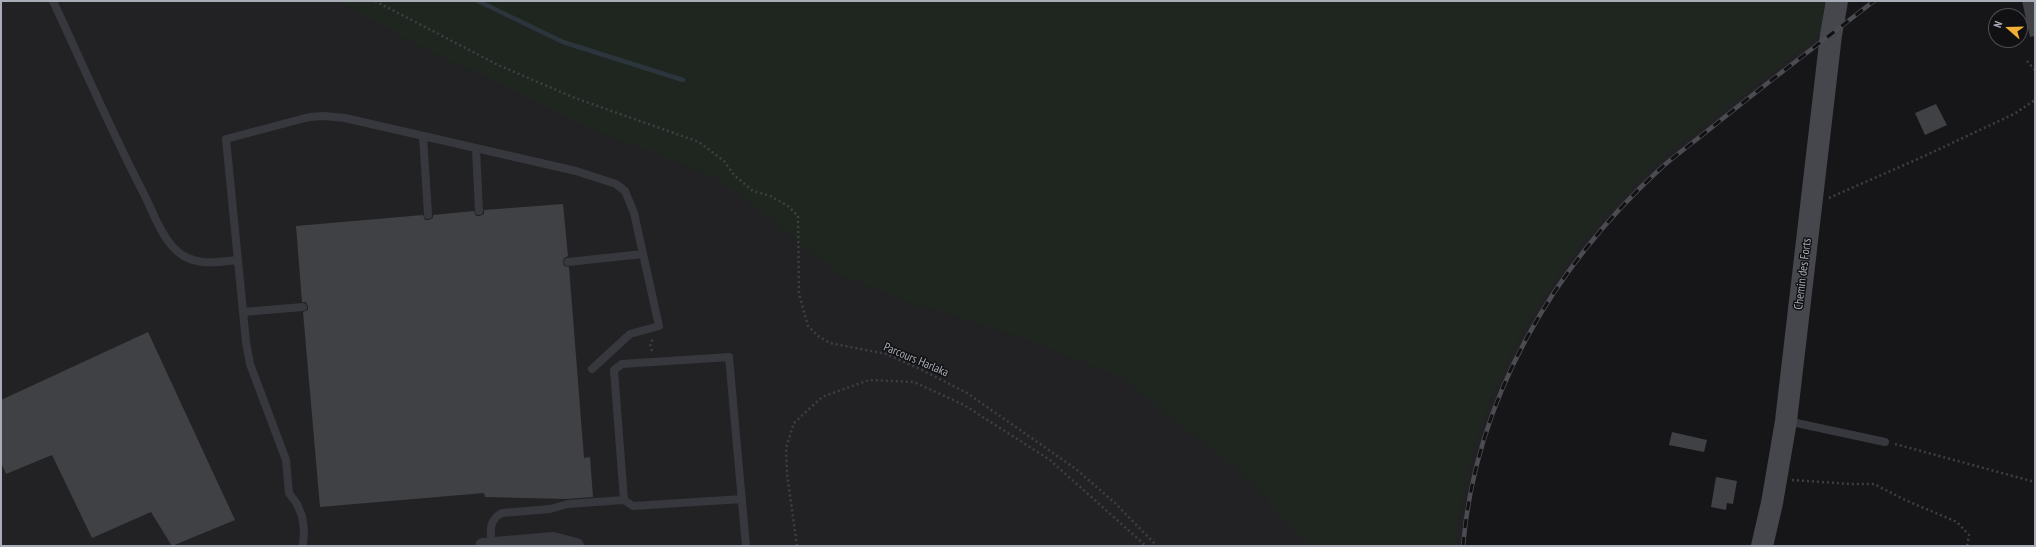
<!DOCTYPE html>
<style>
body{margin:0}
#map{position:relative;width:2036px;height:547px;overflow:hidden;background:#161618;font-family:"PT Sans Narrow",sans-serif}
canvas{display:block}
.frame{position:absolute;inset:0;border:2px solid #a8adb8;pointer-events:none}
.north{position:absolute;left:1988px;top:8px;width:40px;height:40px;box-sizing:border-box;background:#111113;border:1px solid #4d4f55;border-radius:50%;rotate:290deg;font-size:11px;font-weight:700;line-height:16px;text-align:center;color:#a8adb8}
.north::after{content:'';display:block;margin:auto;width:14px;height:18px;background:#f2b134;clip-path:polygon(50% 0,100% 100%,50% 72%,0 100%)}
</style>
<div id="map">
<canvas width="2036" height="547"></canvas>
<div class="frame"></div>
<div class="north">N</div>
</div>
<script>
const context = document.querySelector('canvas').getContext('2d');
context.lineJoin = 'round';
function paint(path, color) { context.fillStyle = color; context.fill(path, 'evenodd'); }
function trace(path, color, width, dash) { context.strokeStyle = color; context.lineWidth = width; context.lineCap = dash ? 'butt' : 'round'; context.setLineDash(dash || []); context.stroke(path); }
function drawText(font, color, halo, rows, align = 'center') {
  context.font = font + ' "PT Sans Narrow",sans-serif'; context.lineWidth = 3; context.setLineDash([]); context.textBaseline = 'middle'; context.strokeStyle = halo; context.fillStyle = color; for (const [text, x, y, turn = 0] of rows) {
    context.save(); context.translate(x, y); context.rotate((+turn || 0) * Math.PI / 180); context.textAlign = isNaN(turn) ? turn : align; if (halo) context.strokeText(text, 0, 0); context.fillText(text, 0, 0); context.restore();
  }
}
paint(new Path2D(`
 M1 1H1836L1831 35 1662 167 1619 209 1585 247 1558 284 1533 323 1501 391 1486 432 1475 473 1465 521 1463 546H1Z`), '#222225');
paint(new Path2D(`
 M339 1H1827L1822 33 1663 157C1549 260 1472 392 1455 546H1310L1241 472 1120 377 1027 339 903 300 842 275 715 177 582 125 408 40Z`), '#1e261f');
trace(new Path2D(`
 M478 1 563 42 683 80`), '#2c353c', 4.5);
paint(new Path2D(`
 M2022 1H2035V36L2030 37Z
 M1936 104 1947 125 1925 135 1915 113Z
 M563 204 568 256 564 258 563 262 564 266 569 267 584 458 590 457 593 497 566 499 485 497 484 493 320 507 303 312 308 310V306L306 302H302L296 226 423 215 425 220H429L433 218V215L474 211 476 216H480L484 214V210Z
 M148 332 235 520 172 546 151 512 92 538 52 455 6 474 1 462V400Z
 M1672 432 1707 440 1704 452 1669 445Z
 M1716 477 1737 481 1733 504 1727 503 1726 510 1711 507Z`), '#404145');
trace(new Path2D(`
 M375 1 498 65 575 98 699 142 724 161 734 175 753 191 770 196 788 206 798 216 799 294 808 326 818 336 830 343 886 354 920 369 967 393 1076 469 1115 503 1157 546
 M2027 61 2035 70
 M1829 198 1920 158 2014 114 2035 100
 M652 351 650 344 653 339
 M1895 444 2035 482
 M1792 480 1851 484H1874L1905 500 1957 522 1969 535 1967 546
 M797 546 787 474 786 448 794 423 822 397 869 380 914 382 964 405 1050 460 1146 546`), '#3d3f44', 2.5, [2, 3]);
trace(new Path2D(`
 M53 1C83 65 111 131 144 194 154 214 163 242 182 255 200 266 218 262 238 260
 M423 136 428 215
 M476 149 479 211
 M568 262 643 254
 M243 312 303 307
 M1787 421 1885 442
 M624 500 633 506 742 499
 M491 545C491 532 488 520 502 513L550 509 568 504 624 500 614 370 622 364 729 357 746 546
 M303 546 304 530 302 516 297 504 289 493 286 460 250 364 246 342 226 139 309 117 324 116 345 118 576 171 616 184 625 191 634 213 659 326 630 334 592 369`), '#37383d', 8);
trace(new Path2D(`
 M483 546 553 540 576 546`), '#37383d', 16);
trace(new Path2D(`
 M1762 546 1772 503 1786 421 1831 35 1837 1`), '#45474d', 22);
const rail = new Path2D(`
 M1463 546C1476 398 1553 267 1661 168 1677 154 1695 141 1711 128 1764 85 1820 43 1874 1`);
trace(rail, '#4a4c52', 4.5);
trace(rail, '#111113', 3, [9]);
drawText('12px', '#a8adb8', '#111113', [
 ["Chemin des Forts",1803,274,-83],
 ["Parcours Harlaka",916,360,23]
]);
</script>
